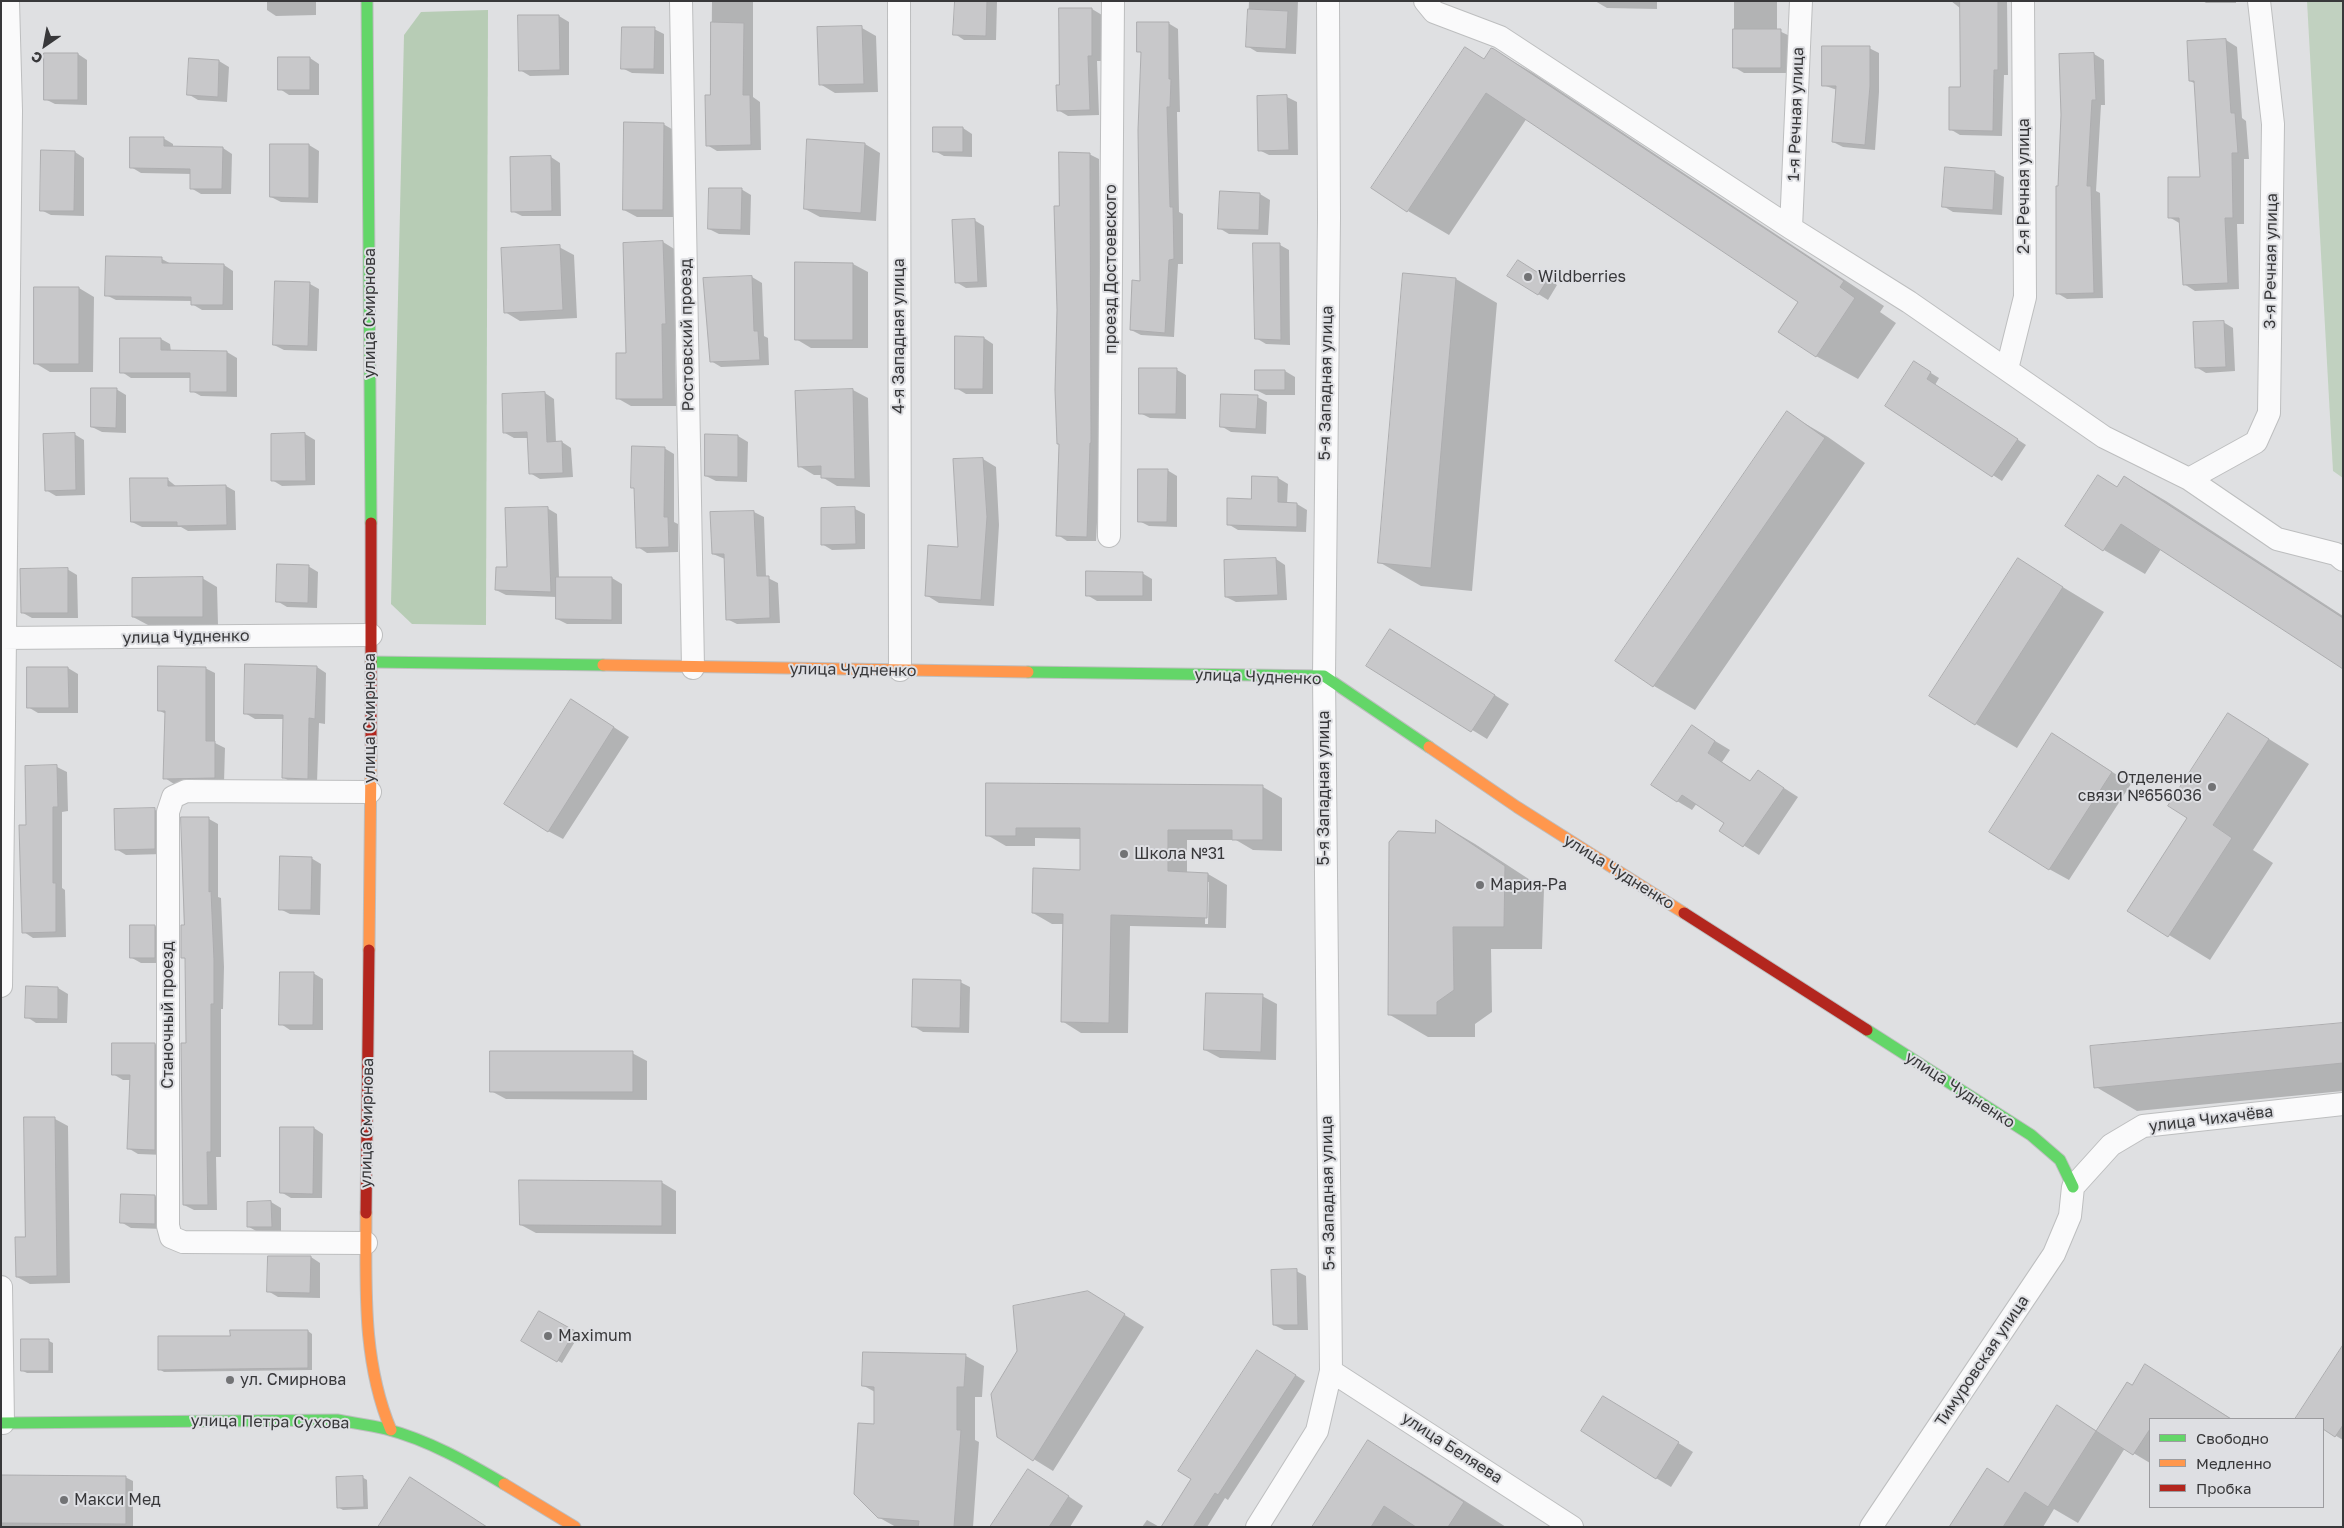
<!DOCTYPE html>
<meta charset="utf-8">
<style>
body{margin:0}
#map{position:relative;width:2344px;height:1528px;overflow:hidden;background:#dfe0e2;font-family:"Golos Text",sans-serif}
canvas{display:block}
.frame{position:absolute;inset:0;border:2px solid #38383a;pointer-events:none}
.legend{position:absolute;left:2149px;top:1418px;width:175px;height:90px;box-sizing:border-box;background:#dedfe3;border:1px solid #9c9c9f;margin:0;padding:6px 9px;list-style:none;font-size:15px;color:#38383a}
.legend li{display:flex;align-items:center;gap:10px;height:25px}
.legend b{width:25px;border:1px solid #9c9c9f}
.north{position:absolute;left:20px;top:20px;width:50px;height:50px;-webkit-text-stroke:4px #dedfe3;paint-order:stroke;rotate:213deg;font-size:14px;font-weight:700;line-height:20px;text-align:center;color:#38383a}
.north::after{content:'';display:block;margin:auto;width:18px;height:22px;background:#38383a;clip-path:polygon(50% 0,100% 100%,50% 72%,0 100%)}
</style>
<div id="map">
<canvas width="2344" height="1528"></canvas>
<div class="frame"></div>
<ul class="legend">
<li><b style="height:6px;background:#63d668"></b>Свободно</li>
<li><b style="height:6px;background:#ff974d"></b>Медленно</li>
<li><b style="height:6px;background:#b3261e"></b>Пробка</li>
</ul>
<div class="north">С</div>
</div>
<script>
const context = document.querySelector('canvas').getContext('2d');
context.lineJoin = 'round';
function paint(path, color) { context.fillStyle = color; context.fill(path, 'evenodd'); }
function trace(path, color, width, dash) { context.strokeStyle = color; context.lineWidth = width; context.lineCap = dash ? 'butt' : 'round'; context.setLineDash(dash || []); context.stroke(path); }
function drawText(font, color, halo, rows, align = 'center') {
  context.font = font + ' "Golos Text",sans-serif'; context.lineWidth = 4; context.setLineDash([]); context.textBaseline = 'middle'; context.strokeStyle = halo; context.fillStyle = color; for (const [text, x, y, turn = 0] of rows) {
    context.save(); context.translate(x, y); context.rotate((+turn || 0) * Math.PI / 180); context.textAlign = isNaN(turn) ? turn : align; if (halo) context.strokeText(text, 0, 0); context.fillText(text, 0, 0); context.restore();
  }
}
paint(new Path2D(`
 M2307 1H2343V478L2333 471Z`), '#c1d1c0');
paint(new Path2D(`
 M488 10 486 625 412 624 391 604 404 35 421 12Z`), '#b7ccb5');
paint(new Path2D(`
 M55 1H89V2H56Z
 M267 1H316V15L276 16 267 10Z
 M712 1H753V97L760 102 761 150 717 151 707 145 711 96Z
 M956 1 997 2 996 40H964L955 34Z
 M1249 1H1298L1296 54 1257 52 1247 46Z
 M1595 1H1657V9L1607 8Z
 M1734 1H1777V30L1790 36V73H1744L1734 67Z
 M1951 1H2007L2008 75H2004L2002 136 1960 135 1950 129 1962 89 1960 8Z
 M2203 1H2236V3H2206Z
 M1092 9 1102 15V61H1097L1099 115 1068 116 1058 110 1060 86Z
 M559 16 569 22V75L530 76 520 70Z
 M1168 23 1178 29 1180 112H1177L1179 212 1183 214V264H1178L1174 337 1141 335 1131 330 1141 282 1143 54 1138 51Z
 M862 28 876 36 878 92 835 93 820 84Z
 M654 29 664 34V74L632 73 622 68Z
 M2226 40 2237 47 2242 118 2246 121 2249 159H2244V224H2237L2239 289 2195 291 2184 284 2181 224 2169 217 2201 178 2196 84 2190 81Z
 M1869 48 1879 53V92L1875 150 1843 147 1833 142 1837 90 1823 85Z
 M1492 49 1533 73 1884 306 1880 312 1896 323 1858 379 1816 356 1800 301 1527 118 1449 235 1408 211Z
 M78 54 87 60V105L55 104 45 99Z
 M2094 54 2104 60 2105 105H2101L2096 191 2100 193 2103 298 2067 299 2057 293 2059 187Z
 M310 58 319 64V95H289L280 89Z
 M219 61 229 67 227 102 198 100 188 94Z
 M1287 97 1297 102 1298 155H1269L1259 150Z
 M663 124 677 132 676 217H637L624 210Z
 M963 128 972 134V157L944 156 935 151Z
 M163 138 173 144V147L223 148 232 154 231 194H201L191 188 192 174 141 173 131 167Z
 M865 144 880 153 876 221 820 217 805 209Z
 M309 145 319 151 318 203 281 202 271 197Z
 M75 152 84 158V216L51 215 41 210Z
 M1089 154 1099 159 1101 448 1096 541H1067L1058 535 1060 444V208Z
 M551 157 560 163 561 216H522L512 211Z
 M1994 172 2004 177 2002 215 1953 212 1943 206Z
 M741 189 751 195 750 235 719 234 709 229Z
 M1260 194 1270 200 1268 235 1229 234 1219 228Z
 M974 220 984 226 987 287 966 288 956 282Z
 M663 242 676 250 679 331H675L676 406H631L617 398 628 354Z
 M1280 245 1289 250 1290 345 1266 344 1256 338Z
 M559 247 574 255 577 318 520 321 505 312Z
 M162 259 173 265H224L233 271V310H202L192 304V301L116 300 106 295Z
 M853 264 868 272V348H811L796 339Z
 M1528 267 1557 285 1548 300 1509 276Z
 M1404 275 1456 279 1497 303 1472 591 1421 586 1379 562Z
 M752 277 762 283 764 336 768 338 769 365 721 367 711 361Z
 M310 284 319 289 317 351 284 350 274 345Z
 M79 288 94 297 93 372H50L35 363Z
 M2223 322 2233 328 2235 371 2206 373 2196 367Z
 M984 338 993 344V394H966L956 388Z
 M161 339 170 344 171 352H227L237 358V397L201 396 192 391V378H131L122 372Z
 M1923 368 1939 378 1935 385 2026 445 2002 481 1887 406Z
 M1177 370 1186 375V419L1150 418 1140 413Z
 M1285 371 1295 377V395H1266L1256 390Z
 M116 389 126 395V433L102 432 92 427Z
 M853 390 868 398 870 487 837 486 822 477V475H814L799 466 796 392Z
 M545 393 554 399 556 442H562L571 448 573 477 540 479 530 473 529 438H514L505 433Z
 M1257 397 1267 402 1266 434 1231 432 1221 426Z
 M1787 413 1828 437 1865 463 1695 710 1654 686 1617 660Z
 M74 434 84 440 85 495 56 496 46 490Z
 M305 434 315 440V485L282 486 272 480Z
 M738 436 748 442 747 482 716 481 706 476Z
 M664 448 674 454V522L678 524V552L647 553 638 547Z
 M983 459 996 467 999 525 994 606 939 603 926 595 959 548Z
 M1167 470 1177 476V527L1149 526 1139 521Z
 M1253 477 1278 478 1288 484 1287 504H1297L1307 510 1306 532 1238 530 1228 524 1253 500Z
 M2125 477 2166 501 2343 616V668L2161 549 2145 574 2104 550 2118 488Z
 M167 479 177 487 226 486 235 491 236 530 188 531 181 527H142L132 522Z
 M547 508 557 514 559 578H612L622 584V624H567L557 619V597L506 595 496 590Z
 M855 509 865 514V549L832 550 822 544V510Z
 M754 512 764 517 766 577 778 583 780 623 737 624 727 619 725 559 713 554 711 513Z
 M1276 559 1285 565 1287 600 1236 602 1226 597Z
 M2018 560 2104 612 2017 748 1976 724Z
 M308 566 318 572 317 608 287 607 277 601Z
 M67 569 77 575 78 618H32L23 613Z
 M1142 573 1152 579V601H1097L1087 595Z
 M202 578 217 587 218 625H148L133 617Z
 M1405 639 1509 704 1487 739 1368 666Z
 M317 667 326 673 325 724 319 723 317 783H293L284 778 285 719H255L245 713Z
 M28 668H68L78 674V713H38L28 707Z
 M205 668 215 673V743L225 748 224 783 174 784 165 778 166 714 160 711Z
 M586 709 629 737 563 839 548 831Z
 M2229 714 2309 764 2253 850 2273 863 2210 960 2128 910 2188 818Z
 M1692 727 1730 750 1722 762 1752 782 1759 772 1798 797 1759 855 1721 831 1726 823 1697 803 1692 810 1677 801Z
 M2072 746 2131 784 2069 880 2049 869Z
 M57 767 67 772 68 811 62 812V888L65 890 66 937 33 938 24 932 27 826Z
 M987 784 1263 787 1282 798V851L1253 850 1236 840H1187V873L1208 874 1227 885 1226 928 1130 926 1128 1033H1081L1062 1021 1064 924H1052L1033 913 1081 871 1082 839 1035 838V846H1006L987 835ZM1206 882H1209L1208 924H1205Z
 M155 810 165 815 164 854 126 855 116 849 115 811Z
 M209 819 218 824V897L221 898 224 967 223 1009H221V1157H216L217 1210H194L184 1205 187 1044 186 959 182 957 185 926Z
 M1438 822 1475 844 1544 889 1542 949H1491L1492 1012 1475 1024V1037H1428L1390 1015 1436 834Z
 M311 858 321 864 320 915 290 914 280 909Z
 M155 926 164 932V963H141L132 958Z
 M313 973 323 979V1030H290L281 1024Z
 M960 982 970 987 969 1033 923 1032 913 1026Z
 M58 988 68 994 67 1023H36L27 1017Z
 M1262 996 1277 1004 1276 1060 1220 1058 1205 1050Z
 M2343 1024V1091L2137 1111 2096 1087Z
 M155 1044 164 1050V1155L138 1154 128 1148 131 1080H123L113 1074Z
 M632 1053 647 1061V1100L506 1099 491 1091Z
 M26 1118 55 1119 68 1126 70 1283 30 1284 17 1277 27 1238Z
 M314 1128 323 1134 322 1198H291L281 1192Z
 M661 1182 676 1191V1234L536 1233 521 1225Z
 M155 1196 164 1202V1229L131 1228 121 1222Z
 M271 1202 281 1208V1232H258L249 1227 248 1203Z
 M311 1257 320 1263V1298L278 1297 268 1291Z
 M1296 1271 1306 1276 1308 1330H1284L1274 1325Z
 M1088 1292 1144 1327 1053 1471 998 1437Z
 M539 1312 579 1335 562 1363 523 1341Z
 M308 1331 312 1334V1370L164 1372 159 1369 231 1337Z
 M23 1341H49L53 1343V1373H27L23 1371Z
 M2343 1348V1440L2323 1428V1419H2310L2300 1413Z
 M966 1356 984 1366 982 1397H975V1440L979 1442 973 1527H896L878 1517 875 1392 864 1386Z
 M1267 1357 1305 1381 1228 1500 1225 1498 1207 1527H1162Z
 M2146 1366 2232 1419H2150V1463L2125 1448 2078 1523 2054 1509 2043 1527H1951L1987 1470 2009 1483 2057 1407 2097 1431 2132 1387Z
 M1618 1406 1693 1452 1671 1487 1656 1478Z
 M1368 1442 1421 1473 1506 1527H1314Z
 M1 1477H125L133 1481V1527H1Z
 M362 1477 367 1480 368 1509 343 1510 338 1507Z
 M1043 1479 1083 1506 1070 1527H992Z
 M1147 1520 1156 1525 1159 1527H1142Z`), '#0003');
const building = new Path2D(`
 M955 1H987L986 36 953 35Z
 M1960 1H1998V70H1994L1993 131 1949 130V87H1960Z
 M1059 8H1092V56H1088L1090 110 1057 111 1056 85H1059Z
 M1248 9 1288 11 1286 49 1246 47Z
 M518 15H559L560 70 519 71Z
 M711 22 744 23 743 95H750L751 145 706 146 705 95H710Z
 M1137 22H1169V79H1171L1170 107H1167L1170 207H1173L1174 259 1169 260 1165 333 1130 330 1132 280 1140 281 1138 130 1141 52H1137Z
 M862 26 864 84 819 85 817 27Z
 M622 27H655L654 69H621Z
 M1733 29H1781V68H1733Z
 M2226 39 2231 113H2235L2238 153H2232L2233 218H2225L2228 283 2183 285 2179 218H2168V177H2200L2194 81H2189L2187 41Z
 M1822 46H1870V86L1865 145 1832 142 1836 86H1822Z
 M1465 47 1484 59 1491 48 1494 49 1844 281 1840 287 1855 298 1816 357 1778 332 1798 302 1486 93 1407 212 1371 188Z
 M44 53H78V100H44Z
 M2094 53 2096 100H2092L2087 186H2091L2094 293 2056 294V186H2058L2061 115 2059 54Z
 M278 57H310V90H278Z
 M189 58 219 60 218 97 187 95Z
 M1287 95 1289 150 1258 151 1257 96Z
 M624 122 664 123 663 210H623Z
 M933 127H963V152H933Z
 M130 137H164V146L223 147 222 189H190V169L130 168Z
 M807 139 865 143 861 213 804 209Z
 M270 144H309V198L270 197Z
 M41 150 75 151 74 211H40Z
 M1059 152 1090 153 1091 443H1090L1087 537 1056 536 1059 444H1057L1055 390 1057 310 1054 206H1059Z
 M551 156 552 211 511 212 510 157Z
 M1945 167 1995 171 1993 210 1942 207Z
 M709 188H742L741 230 708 229Z
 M1220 191 1260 193 1259 230 1218 229Z
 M975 219 978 282 955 283 952 220Z
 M663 241 666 324H662L663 399H616V353H626L623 243Z
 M1253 243H1280L1281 340 1255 339Z
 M560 245 563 310 504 313 501 248Z
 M106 256 162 257V263L224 264 223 305H191V297L105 296Z
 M1518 260 1548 279 1538 295 1507 276Z
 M795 262 853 263V340H795Z
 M1403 273 1456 278 1431 568 1378 563Z
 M752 276 754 331H758L760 360 710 362 703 278Z
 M275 281 310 282 308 346 273 345Z
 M34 287H79V364H34Z
 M2224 321 2226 367 2195 368 2193 322Z
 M955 336 984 337 983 389H955Z
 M120 338H161V350L227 351V392H190V373H120Z
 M1914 361 1931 372 1927 379 2018 439 1992 477 1885 406Z
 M1139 368H1177L1176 414H1139Z
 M1255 370H1285V390H1255Z
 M91 388H117L116 428 91 427Z
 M853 389 855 479 821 478V466L798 467 795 391Z
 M545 392 547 442 562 441 563 473 529 474 527 432 503 433 502 394Z
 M1221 394 1258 395 1256 429 1220 427Z
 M1787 411 1825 438 1653 687 1615 661Z
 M75 433 76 490 45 491 43 434Z
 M305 433 306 481H271V434Z
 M705 434 738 435V477L705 476Z
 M632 446 665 447 664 517H668L669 547 636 548 634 488H631Z
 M983 458 987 517 981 600 925 596 928 545 958 547 953 459Z
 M1138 469H1168L1167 522H1138Z
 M2098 475 2117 487 2124 476 2343 618V669L2121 524 2103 551 2065 526Z
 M1252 476 1278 477V502L1297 503V527L1227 525V498L1251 499Z
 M130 478H168V486L226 485 227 525 177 526V522H131Z
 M548 507 551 592 495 590 496 567H507L505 508Z
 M855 507 856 544 821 545V508Z
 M754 511 757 576H769L770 618 726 620 724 554H712L710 512Z
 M1276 558 1278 595 1225 597 1224 560Z
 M2018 558 2063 587 1975 725 1929 696Z
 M277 564 309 565 308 603 276 602Z
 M68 568V613H21L20 569Z
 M1086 571 1143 572V596H1086Z
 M203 577V617H132V578Z
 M556 577H612V620L556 619Z
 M1390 629 1495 695 1471 732 1366 666Z
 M245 664 317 666 315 719 309 718 308 779 282 778 283 715 244 714Z
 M158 666 206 667V741H215V778L163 779 165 711H158Z
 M27 667H68L69 708H27Z
 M571 699 614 727 548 832 504 804Z
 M2228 713 2269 739 2213 825 2232 838 2168 937 2127 911 2187 818 2168 806Z
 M1692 725 1715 741 1708 753 1750 781 1758 770 1784 788 1743 847 1719 831 1724 823 1682 795 1677 802 1651 785Z
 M2052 733 2112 772 2049 870 1989 832Z
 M57 765 58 807H53V883H56V932L22 933 19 825H26L25 766Z
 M986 783 1263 785V840H1232V830H1168V871L1208 873 1207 918 1111 915 1109 1023 1061 1022 1063 914 1032 913 1033 868 1080 870V828H1016V836H986Z
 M155 808V849L115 850 114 809Z
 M181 817H209V892L211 891 214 960V1004H211V1152H207L208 1205H183L181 1043H186L185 958H181V925H184Z
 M1436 820 1505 866 1504 927H1453L1454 990 1437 1002V1015H1388L1389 842 1398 831 1435 833Z
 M280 856 312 857 311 910H279Z
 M130 925H155V958H130Z
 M280 972H314L313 1025H279Z
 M913 979 961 980 960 1028 912 1027Z
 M26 986 58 987V1019L25 1018Z
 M1206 993 1263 994 1261 1052 1204 1050Z
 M2343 1023V1063L2094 1088 2090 1046Z
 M112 1043H155V1150L127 1149 130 1075H112Z
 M490 1051H633V1092H490Z
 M24 1117H55L57 1276 16 1277 15 1237H25Z
 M280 1127H314L313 1194 280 1193Z
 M519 1180 662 1181V1226L520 1225Z
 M121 1194 155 1195V1224L120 1223Z
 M271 1201 272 1227H247V1202Z
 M268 1256H311L310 1293 267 1292Z
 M1297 1269 1298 1325H1273L1271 1270Z
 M1088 1291 1125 1314 1033 1461 997 1437 991 1394 1017 1351 1013 1306Z
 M539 1311 575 1331 557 1362 521 1341Z
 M230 1330H308V1368L158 1370V1336H230Z
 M21 1339H49V1371H21Z
 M2343 1345V1425L2335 1437 2323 1429V1419H2295Z
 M1257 1350 1296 1375 1218 1495 1215 1493 1193 1527H1161L1191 1479 1178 1471Z
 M863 1352 966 1354 964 1387H957V1430H961L954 1527H918L919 1521 878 1518 854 1494 858 1423 874 1424V1387L862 1386Z
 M2145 1364 2231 1419H2150V1429L2133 1455 2096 1431 2127 1382 2132 1385Z
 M1603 1396 1679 1442 1656 1479 1581 1431Z
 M2057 1405 2096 1431 2048 1507 2025 1492 2003 1527H1949L1987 1468 2008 1482Z
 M1368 1440 1464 1502 1448 1527H1416L1384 1506 1371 1527H1312Z
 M1028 1469 1069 1496 1049 1527H990Z
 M1 1475 126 1476V1524L1 1523Z
 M363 1476 364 1507 337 1508 336 1477Z
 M410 1477 487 1527H378Z`);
paint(building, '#c8c8ca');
trace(building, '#adadaf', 1);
const street = new Path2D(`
 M681 1 693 668
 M899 1 900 670
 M1425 1 1434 12 1500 37 1791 228 1909 302 2104 437 2189 479 2277 539 2336 554 2343 560
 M1791 228 1801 1
 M2007 369 2025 297 2023 1
 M2189 479 2256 442 2269 413 2273 124 2259 1
 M1109 536 1113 1
 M1 638 371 635
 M1 986 11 111 8 1
 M366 1243 183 1242 171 1237 168 1226V812L173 797 186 791 370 792
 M1 1287 3 1423
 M1331 1371 1572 1527
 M1257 1527 1317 1431 1331 1371 1324 676 1329 218 1328 1
 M1871 1527 2054 1254 2070 1216 2073 1187 2111 1145 2143 1126 2343 1104`);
const fast = new Path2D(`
 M367 1 371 523
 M371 662 603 665
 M1028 672 1324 676 1429 747
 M1867 1030 2031 1135 2060 1160 2073 1187
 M1 1423 337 1420C353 1423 370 1425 386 1429 428 1440 467 1462 504 1484`);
const slow = new Path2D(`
 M603 665 1028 672
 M1429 747 1517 807 1684 913
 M369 950 371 757
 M366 1213C366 1287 362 1361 391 1430
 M504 1484 575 1527`);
const jam = new Path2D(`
 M371 757V523
 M1684 913 1867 1030
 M366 1213 369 950`);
trace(street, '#bdbebf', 24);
trace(fast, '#bdbebf', 13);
trace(slow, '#bdbebf', 13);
trace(jam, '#bdbebf', 13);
trace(street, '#fafafb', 22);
trace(fast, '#63d668', 11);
trace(slow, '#ff974d', 11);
trace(jam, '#b3261e', 11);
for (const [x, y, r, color] of [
 [1528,277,5,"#727375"],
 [2212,787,5,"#727375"],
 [1124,854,5,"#727375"],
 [1480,885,5,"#727375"],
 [548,1336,5,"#727375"],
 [230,1380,5,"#727375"],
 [64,1500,5,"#727375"]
]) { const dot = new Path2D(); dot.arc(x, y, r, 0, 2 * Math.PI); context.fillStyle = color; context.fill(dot); trace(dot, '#dedfe3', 2); }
drawText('16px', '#38383a', '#dedfe3', [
 ["1-я Речная улица",1796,114,-88],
 ["2-я Речная улица",2024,186,-90],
 ["3-я Речная улица",2271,261,-89],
 ["проезд Достоевского",1111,269,-90],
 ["улица Смирнова",370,313,-90],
 ["Ростовский проезд",687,335,-91],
 ["4-я Западная улица",899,336,-90],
 ["5-я Западная улица",1326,383,-89],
 ["улица Чудненко",186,637,-1],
 ["улица Чудненко",853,670,1],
 ["улица Чудненко",1258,677,2],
 ["улица Смирнова",370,718,-90],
 ["5-я Западная улица",1324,788,-90],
 ["улица Чудненко",1619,872,32],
 ["Станочный проезд",168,1015,-90],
 ["улица Чудненко",1960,1090,33],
 ["улица Чихачёва",2211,1119,-7],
 ["улица Смирнова",367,1123,-89],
 ["5-я Западная улица",1328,1193,-91],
 ["Тимуровская улица",1982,1361,-56],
 ["улица Петра Сухова",270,1422,1],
 ["улица Беляева",1452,1448,33]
]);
drawText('16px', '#38383a', '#dedfe3', [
 ["Wildberries",1538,277],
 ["Отделение",2202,778,"right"],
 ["связи №656036",2202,796,"right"],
 ["Школа №31",1134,854],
 ["Мария-Ра",1490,885],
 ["Maximum",558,1336],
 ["ул. Смирнова",240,1380],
 ["Макси Мед",74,1500]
], 'left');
</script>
